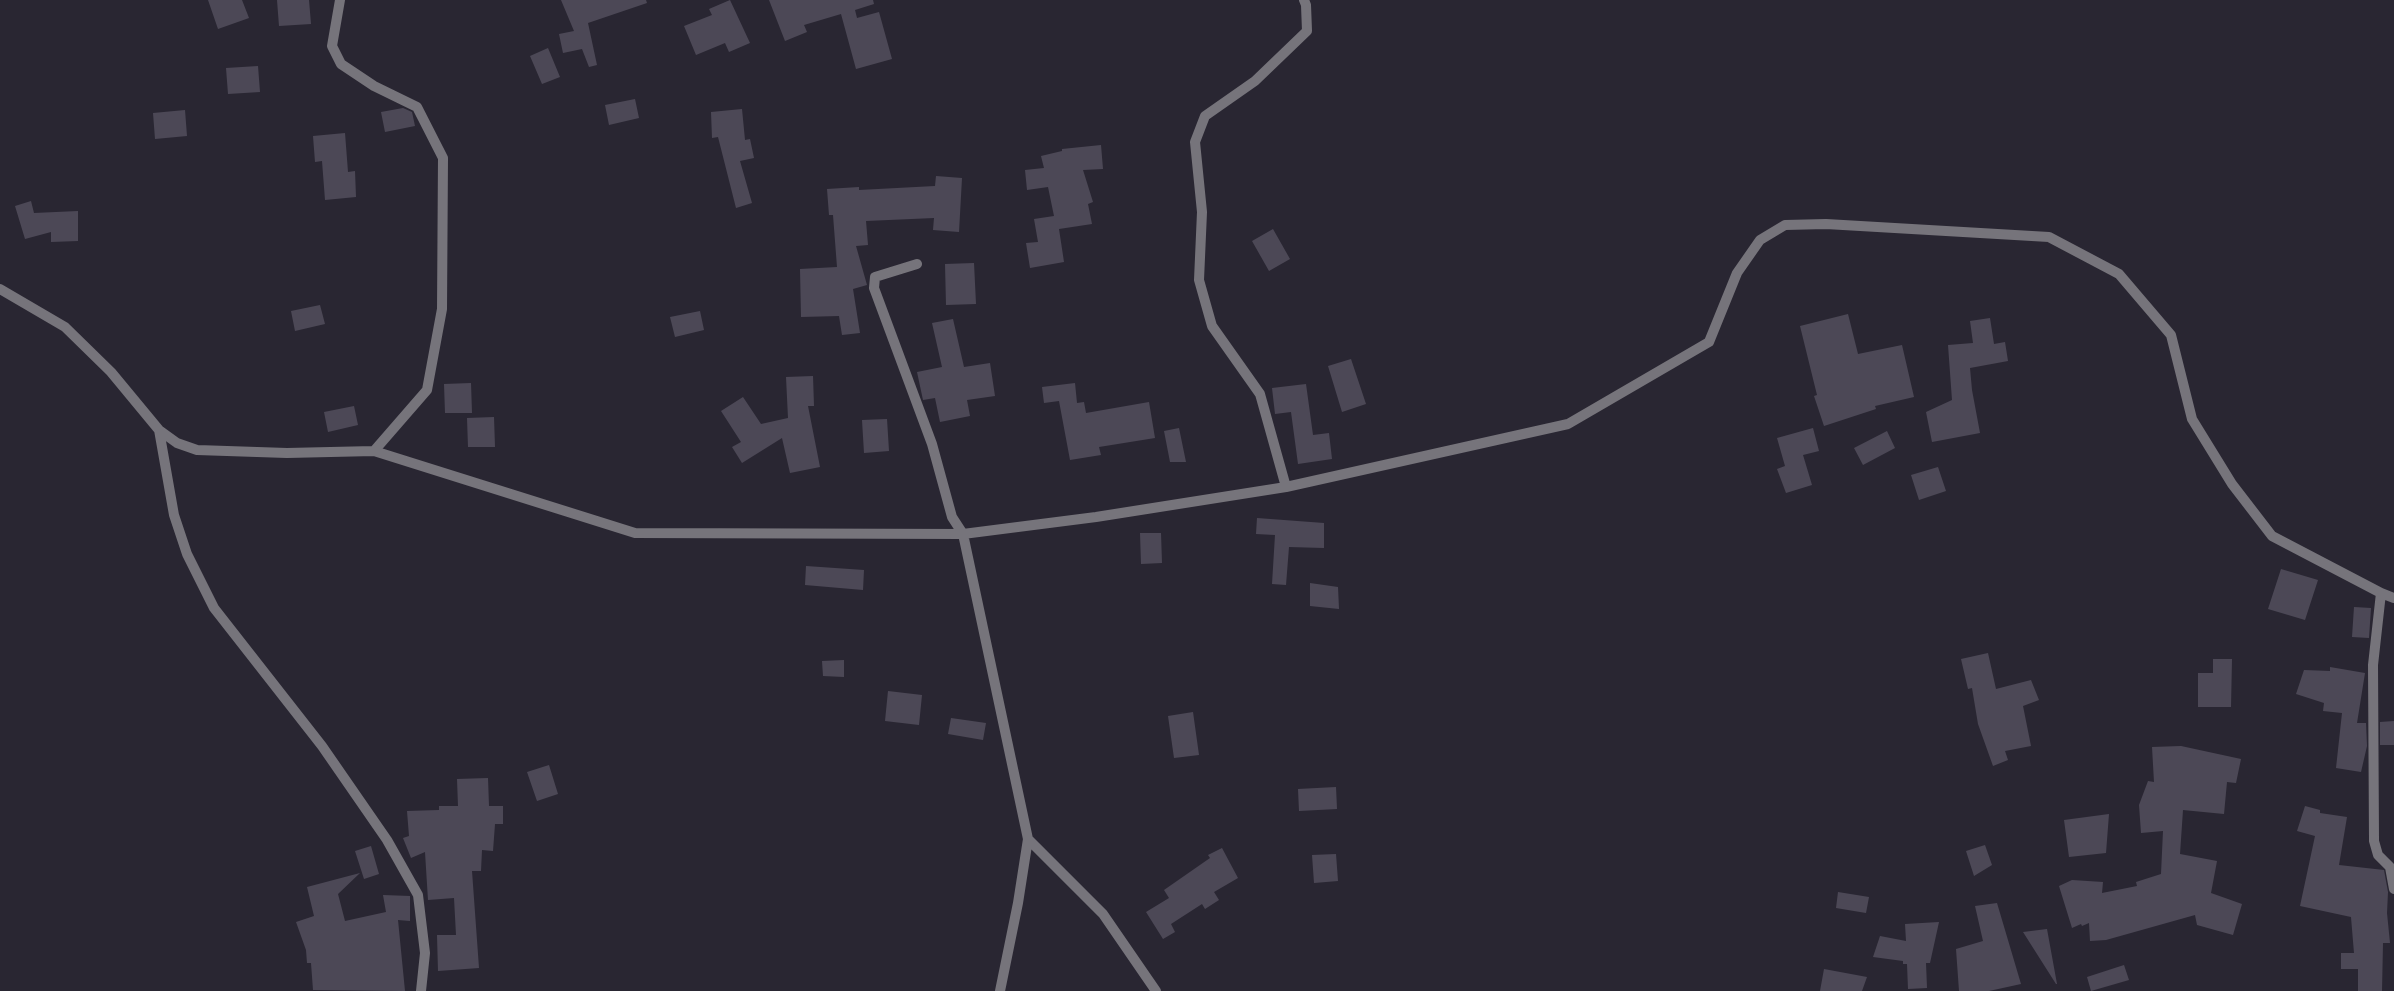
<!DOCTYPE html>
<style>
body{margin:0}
canvas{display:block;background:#292632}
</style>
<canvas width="2394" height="991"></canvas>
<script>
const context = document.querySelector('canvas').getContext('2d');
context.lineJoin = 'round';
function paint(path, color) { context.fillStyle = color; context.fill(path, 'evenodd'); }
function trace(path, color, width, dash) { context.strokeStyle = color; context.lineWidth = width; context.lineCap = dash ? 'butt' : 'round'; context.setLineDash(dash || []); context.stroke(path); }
paint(new Path2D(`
 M208 0H242L249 18 218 29Z
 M277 0H309L311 24 279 26Z
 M561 0H646L647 3 588 23 597 65 589 67 582 49 563 53 559 34 574 31Z
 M730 0 750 43 729 52 725 43 696 55 684 26 712 15 709 9Z
 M769 0H873L874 4 855 10 857 18 879 12 892 59 856 69 841 14 804 25 807 32 785 41Z
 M548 48 560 77 542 84 530 56Z
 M258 66 260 92 228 94 226 68Z
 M635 99 639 118 609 125 605 105Z
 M403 108 412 112 415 126 385 132 381 112Z
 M742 109 745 140 750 139 754 158 740 161 752 203 736 208 718 137 712 138 711 112Z
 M185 110 187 136 155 139 153 113Z
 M345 133 348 172 355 171 356 197 325 200 322 161 315 162 313 136Z
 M1101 145 1103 169 1083 170 1093 202 1088 204 1092 224 1059 229 1064 262 1030 268 1026 243 1038 242 1034 219 1054 216 1048 187 1027 190 1025 170 1044 168 1041 156 1062 151V149Z
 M936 176 962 178 959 232 933 230 934 218 866 221 868 245 856 246 867 285 853 289 860 333 842 335 839 316 801 317 800 269 837 267 833 215H829L827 189 859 187V190L935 186Z
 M31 201 34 213 78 211V241L51 242V232L25 239 15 206Z
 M1273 229 1290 259 1269 271 1252 241Z
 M974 263 976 304 946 305 945 264Z
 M320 305 325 324 295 331 291 311Z
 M700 311 704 330 675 337 670 317Z
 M1848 314 1858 354 1902 345 1914 397 1875 406 1876 409 1824 426 1814 396 1817 395 1800 326Z
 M1990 318 1994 344 2005 342 2008 361 1970 368 1972 390 1980 433 1932 442 1926 412 1952 400 1948 345 1973 343 1970 321Z
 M953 319 964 367 990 363 995 396 967 400 970 416 940 422 935 398 923 400 917 372 942 367 932 323Z
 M1351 359 1366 404 1342 412 1328 366Z
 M813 376 814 406H808L820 467 790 473 782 438 742 463 732 447 741 442 721 411 743 397 761 424 788 418 786 377Z
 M471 383 472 413H445L444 384Z
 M1075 383 1077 403 1084 402 1086 413 1149 402 1155 438 1099 447 1101 455 1070 460 1059 401 1044 403 1042 387Z
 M1306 384 1313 435 1329 433 1332 459 1298 464 1291 412 1275 414 1272 388Z
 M354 406 358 425 328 432 324 412Z
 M494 417 495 447H468L467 418Z
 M887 419 889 451 864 453 862 420Z
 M1179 428 1186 462H1170L1164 431Z
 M1813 428 1819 451 1803 455 1812 485 1786 493 1777 469 1785 466 1777 438Z
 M1887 431 1895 448 1863 465 1854 448Z
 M1938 467 1946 491 1919 500 1911 475Z
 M1257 518 1324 523V548L1289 547 1286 585 1272 584 1275 535 1256 534Z
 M1140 533H1161L1162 563 1141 564Z
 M806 566 864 570 863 590 805 585Z
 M2281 569 2318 580 2305 620 2268 609Z
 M1310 583 1338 587 1339 609 1310 606Z
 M2354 607 2371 608 2369 638 2352 637Z
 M1988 653 1996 689 2031 680 2039 700 2023 706 2031 746 2005 751 2008 760 1993 766 1978 724 1972 688 1968 689 1961 659Z
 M2213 659H2232L2231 707H2198V673H2213Z
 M844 660V677L823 676 822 661Z
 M2330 667 2365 673 2357 723H2366L2367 746 2361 772 2336 768 2342 713 2323 711 2324 703 2296 694 2304 670 2330 671Z
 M888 691 922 695 919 725 885 721Z
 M1193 712 1199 755 1174 758 1168 716Z
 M951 718 986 723 983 740 948 734Z
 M2394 721V745H2380V722Z
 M2181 746 2241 759 2236 783 2227 782 2224 814 2183 810 2180 854 2217 861 2211 893 2242 904 2233 935 2197 925 2195 915 2106 940 2090 941 2089 923 2082 926 2081 924 2072 928 2059 886 2072 880 2103 882 2102 893 2137 886 2136 882 2161 874 2163 831 2141 833 2139 805 2148 781 2154 782 2152 747Z
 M549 765 558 794 537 801 527 772Z
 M488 778 489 806H503V824H495L493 851 482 850 481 871H472L479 968 438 971 437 935H456L454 898 428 900 425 852 411 858 403 838 409 836 407 811 439 810V806H458L457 779Z
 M1336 787 1337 809 1299 811 1298 789Z
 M2305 806 2320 810V813L2347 817 2339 865 2384 870 2388 892 2387 913 2390 943H2383L2382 991H2358V969H2341V953H2354L2351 917 2300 906 2315 836 2297 831Z
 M2109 814 2106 853 2069 857 2064 820Z
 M1985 845 1992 865 1974 876 1966 851Z
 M371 846 379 874 364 879 355 851Z
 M1222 848 1238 878 1214 892 1219 900 1205 909 1202 904 1171 924 1175 932 1163 939 1146 912 1169 898 1164 890 1210 858 1208 855Z
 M1336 854 1338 881 1314 883 1312 855Z
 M360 873 338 894 345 921 386 912 383 895 410 896V921L398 920 405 991 313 990 311 963H307L306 950 296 922 314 916 307 887Z
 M1838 892 1869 897 1866 913 1836 908Z
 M1997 903 2021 984 1989 991H1959L1956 949 1983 941 1975 906Z
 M1939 922 1930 963H1926L1927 988 1908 989 1907 964H1903V961L1873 957 1880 936 1906 941 1905 924Z
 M2047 929 2057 984H2056L2023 932Z
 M2124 965 2129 980 2091 991 2087 977Z
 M1824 969 1867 977 1862 991H1820Z`), '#4c4856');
trace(new Path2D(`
 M340 0 332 46 341 64 374 86 417 107 443 158 442 309 427 390 374 451
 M917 264 875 277 874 288 932 444 952 517 963 534 1028 839 1103 914 1156 991
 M0 289 65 327 111 372 159 430 177 443 197 450 287 453 374 451 635 533 963 534 1096 517 1286 487 1568 424 1709 342 1737 273 1760 240 1785 225 1826 224 2049 237 2119 274 2171 335 2192 419 2232 484 2272 536 2381 593 2394 598
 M159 430 174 515 187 554 214 608 322 746 387 840 418 895 425 953 421 991
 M1286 487 1260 394 1212 326 1199 280 1202 212 1195 142 1205 116 1255 81 1307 31 1306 5 1304 0
 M2381 593 2373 665 2374 841 2378 855 2390 867 2394 889
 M1000 991 1018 903 1028 839`), '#76747b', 10);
</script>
